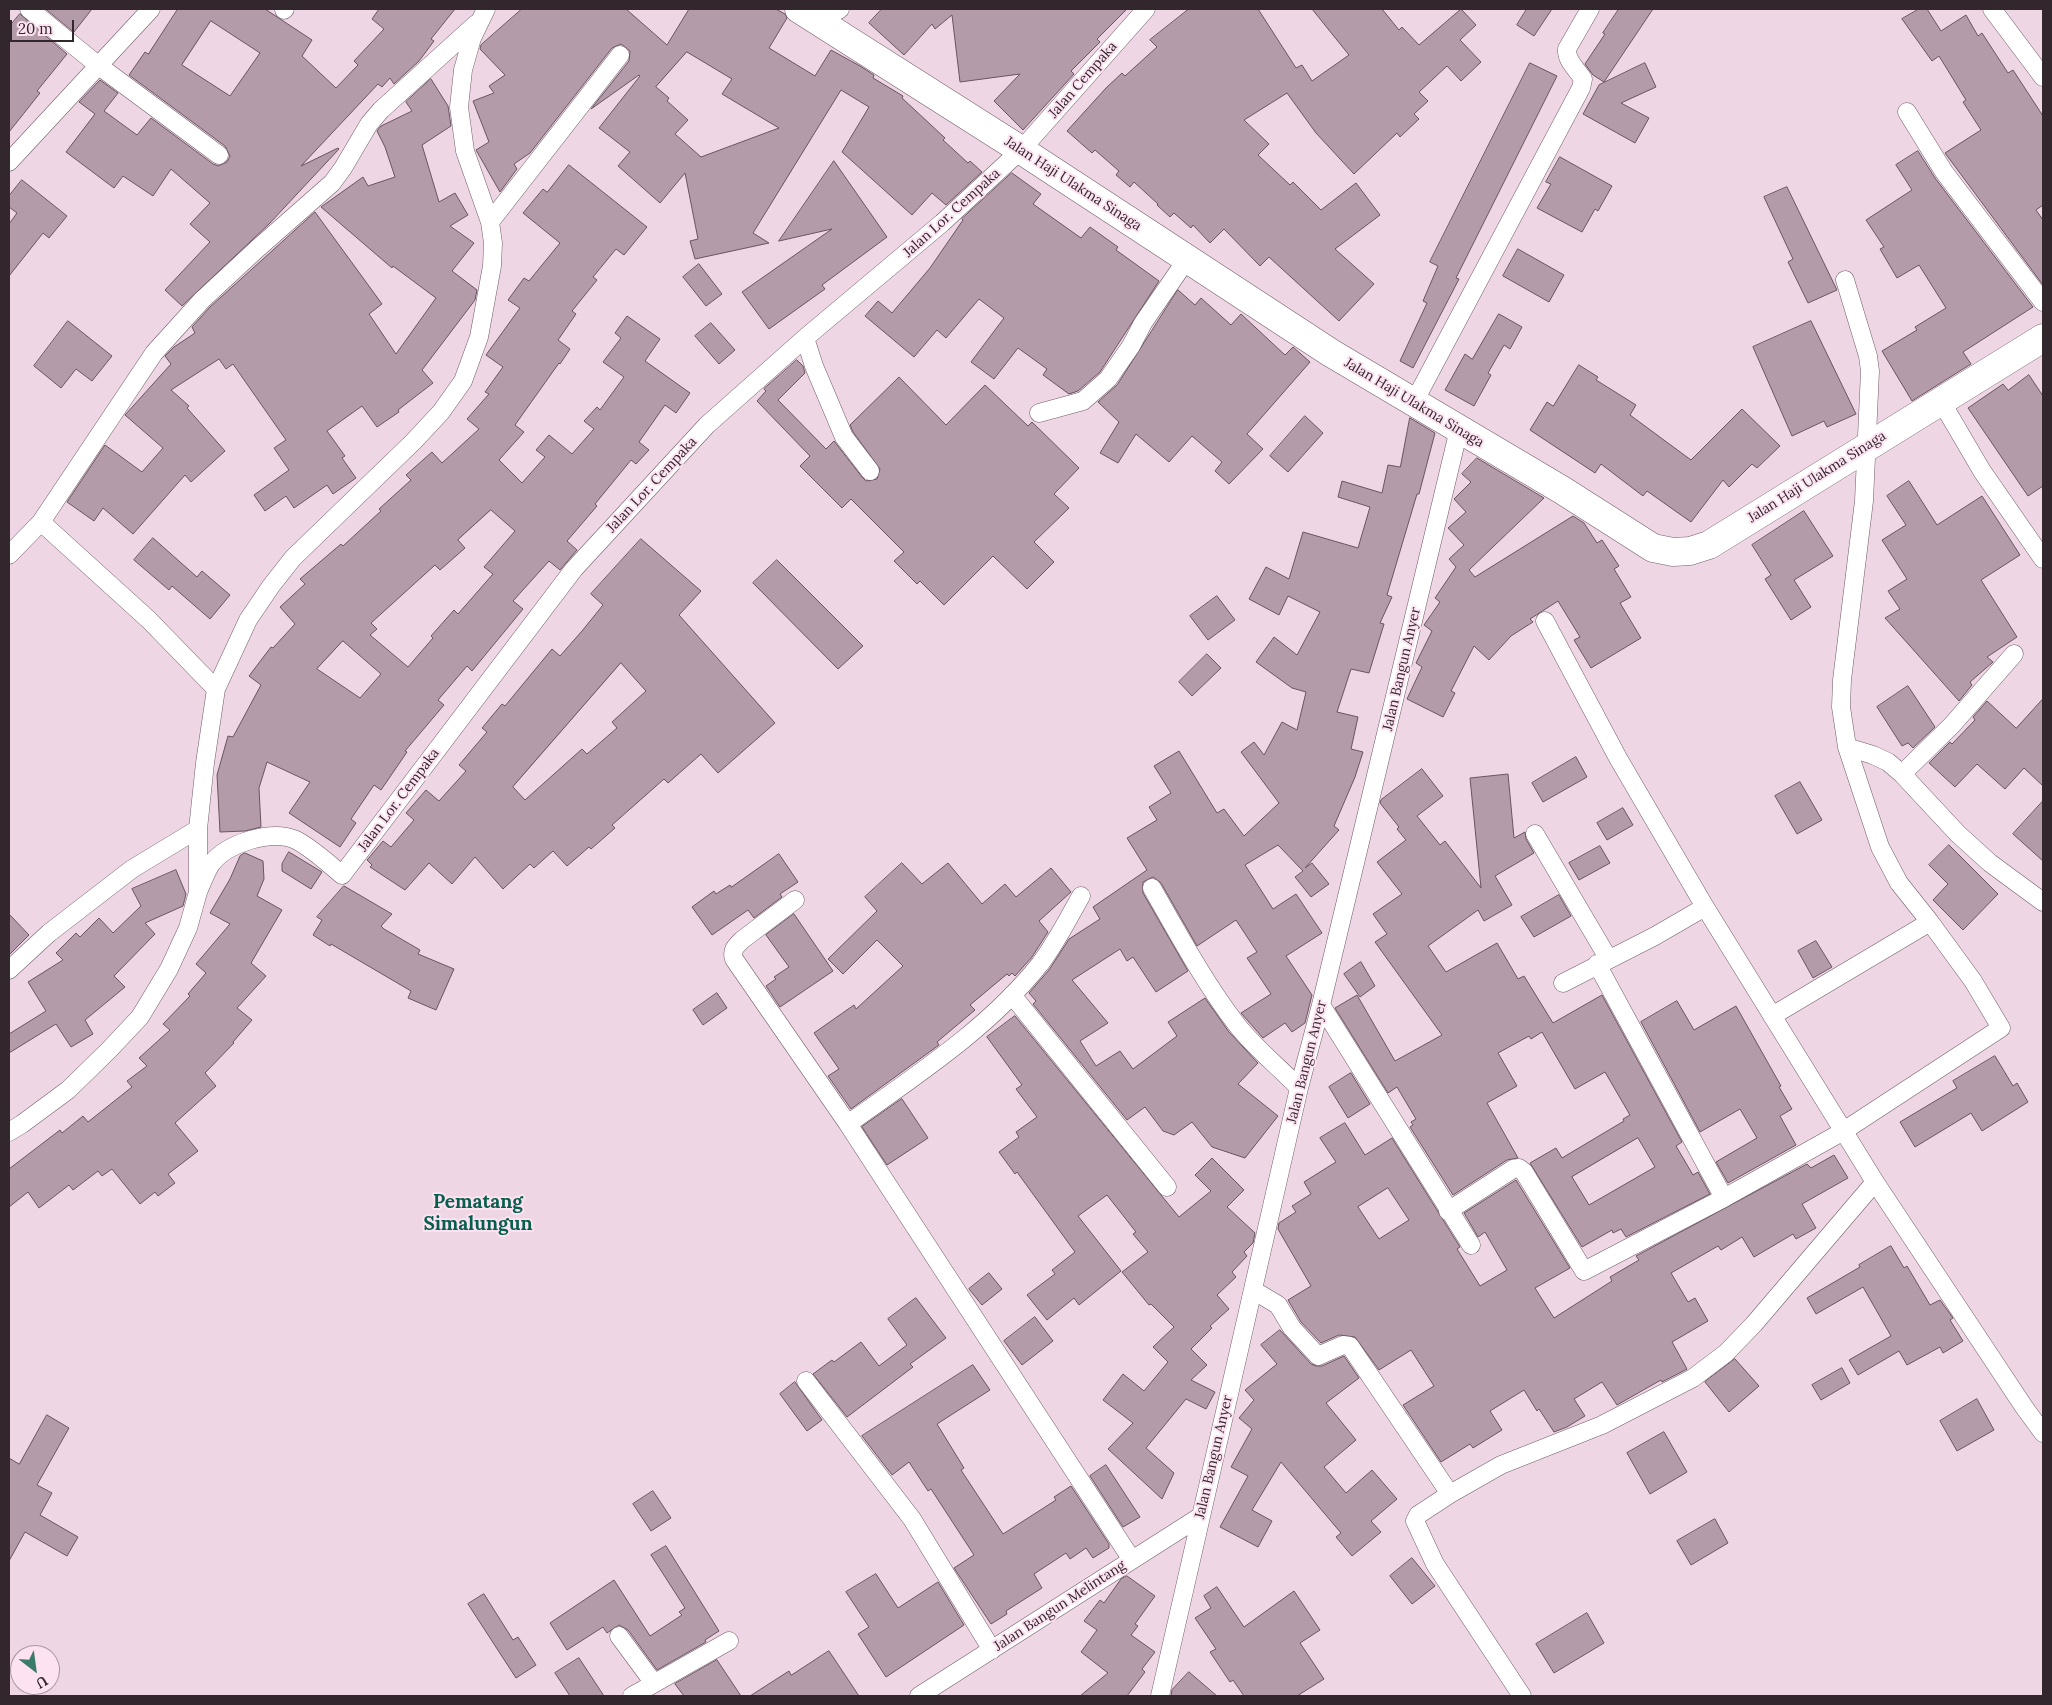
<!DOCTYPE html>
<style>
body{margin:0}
#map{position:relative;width:2052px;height:1705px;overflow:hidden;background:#efd6e4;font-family:Lora,serif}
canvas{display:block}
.frame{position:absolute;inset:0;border:10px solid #31272d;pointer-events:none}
.north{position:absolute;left:10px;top:1645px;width:50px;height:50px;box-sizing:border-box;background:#fde3f2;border:1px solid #ab98a3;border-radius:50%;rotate:150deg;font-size:14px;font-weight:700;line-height:20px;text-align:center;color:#31272d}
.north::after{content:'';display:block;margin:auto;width:18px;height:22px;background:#3b7b69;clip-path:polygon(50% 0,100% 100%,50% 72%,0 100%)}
.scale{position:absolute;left:10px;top:20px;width:64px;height:22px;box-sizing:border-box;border:2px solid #31272d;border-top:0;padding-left:6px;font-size:15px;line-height:18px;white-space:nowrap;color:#31272d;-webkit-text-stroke:4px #fde3f2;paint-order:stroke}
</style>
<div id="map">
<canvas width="2052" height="1705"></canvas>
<div class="frame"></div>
<div class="north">U</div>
<div class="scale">20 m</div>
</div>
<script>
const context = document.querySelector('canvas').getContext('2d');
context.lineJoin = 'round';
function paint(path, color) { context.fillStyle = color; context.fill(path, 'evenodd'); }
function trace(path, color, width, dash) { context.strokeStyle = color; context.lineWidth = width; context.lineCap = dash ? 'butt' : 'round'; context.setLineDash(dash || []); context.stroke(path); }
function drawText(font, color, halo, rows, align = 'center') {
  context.font = font + ' Lora,serif'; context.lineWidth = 4; context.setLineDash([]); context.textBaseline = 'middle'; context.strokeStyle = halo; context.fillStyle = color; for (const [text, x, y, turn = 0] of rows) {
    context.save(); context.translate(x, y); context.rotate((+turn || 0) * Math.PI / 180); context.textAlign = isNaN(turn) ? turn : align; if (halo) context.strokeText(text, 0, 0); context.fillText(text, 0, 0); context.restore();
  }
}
const building = new Path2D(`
 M46 9H92L74 32Z
 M178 9H265L312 40 302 56 336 88 358 65 354 61 384 29 372 19 379 9H455L431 39 434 41 419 61 394 84 390 78 382 87 378 84 301 166 338 148 339 149 269 224 182 306 165 290 210 242 190 224 210 203 171 169 153 196 123 176 114 188 66 152 95 114 79 102 100 80 118 93 104 111 137 135 151 118 213 164 218 166 227 162 230 156 225 146 129 75 145 52 148 54ZM211 21 260 53 230 96 182 65Z
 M522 9H626L667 45 689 9H776L785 14 787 18 769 48 815 76 831 50 860 66 874 75 873 78 903 96 902 98 945 138 943 140 968 163 970 161 982 172 946 205 932 193 912 215 842 152 869 107 841 90 753 233 769 243 695 259 690 241 698 239 685 173 660 203 618 166 630 152 599 128 640 76 639 75 591 109 629 61 630 51 621 44 612 48 530 153 514 164 517 169 500 192 476 150 489 142 473 101 494 93 489 86 505 75 480 49 481 45ZM687 52 732 79 722 94 779 128 701 157 675 134 688 120 667 101 669 98 656 87Z
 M882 9H1127L1097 39 1100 42 1071 71 1074 74 1023 130 994 101 1020 74 960 82 952 15 935 29 932 24 904 55 869 23Z
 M1189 9H1258L1296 68 1302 65 1312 81 1349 55 1312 9H1382L1399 30 1402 27 1419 45 1461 9 1476 25 1460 40 1481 62 1461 81 1447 66 1419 92 1428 101 1414 114 1419 119 1400 137 1397 133 1354 174 1316 133 1287 93 1244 120 1269 144 1258 155 1290 185 1293 182 1321 210 1356 183 1380 215 1335 249 1374 284 1339 321 1269 257 1260 266 1224 229 1210 243 1193 225 1191 228 1174 213 1170 217 1157 205 1158 204 1134 182 1130 187 1116 175 1119 171 1095 150 1092 153 1067 131 1106 88 1122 73 1125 76 1157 47 1150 40Z
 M1527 9H1552L1534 36 1517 25Z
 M1619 9H1653L1604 82 1593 75 1585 64 1605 34 1603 33Z
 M1919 9H1927L1941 31 1966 15 1978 36 1982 33 2008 73 2013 70 2043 116V205L2036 210 2043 220V285L1945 153 1981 130 1963 102 1966 100 1939 56 1932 61 1902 19Z
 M20 14 67 54 37 91 40 93 9 132V27Z
 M1530 63 1557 76 1456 278 1459 279 1413 368 1400 361 1427 303 1423 301 1438 266 1430 262Z
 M1645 63 1656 87 1621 103 1649 118 1635 143 1583 114 1599 85Z
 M431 79 448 106 451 126 422 145 439 202 455 193 468 215 450 226 474 243 452 271 477 290 475 300 422 370 433 383 398 410 399 412 377 427 362 406 327 431 345 456 342 458 356 478 333 494 327 485 294 508 286 496 265 511 254 495 289 470 274 448 286 440 233 364 226 369 219 359 171 390 189 406 187 408 225 451 191 482 185 475 133 534 103 508 94 521 67 502 105 445 142 472 163 448 125 415 171 364 165 356 174 347 195 333 192 327 210 307 315 212 382 304 369 314 396 354 436 298 393 266 392 268 321 207 363 177 368 186 395 177 385 147 377 131 381 126 412 111 406 102Z
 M1918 151 1935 178 2033 307 1963 352 1971 364 1912 401 1882 351 1917 330 1915 327 1946 308 1919 265 1897 278 1880 249 1884 247 1866 220 1912 190 1896 165Z
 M1560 157 1612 186 1598 211 1595 209 1582 232 1537 208 1551 184 1546 182Z
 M834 161 887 237 822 285 825 289 769 329 742 292 832 229 779 241Z
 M569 165 647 227 624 255 616 249 593 277 597 280 572 311 576 314 558 340 570 349 560 364 559 363 515 425 524 432 499 460 522 483 545 457 536 450 549 435 572 454 594 429 584 421 597 407 600 410 624 377 603 362 621 338 615 333 627 316 660 339 645 361 690 393 676 413 665 405 639 442 649 450 636 464 631 460 595 504 597 506 567 541 577 550 560 570 549 561 513 601 523 609 472 671 467 666 438 700 444 705 405 751 407 752 381 790 374 785 351 819 356 823 340 847 289 813 310 782 267 762 259 788 261 827 245 831 220 832 217 775 228 736 233 737 261 685 249 676 271 647 273 648 295 624 280 607 305 584 300 579 341 544 343 546 381 511 379 509 411 480 406 475 432 452 442 463 479 429 467 419 489 394 485 392 503 367 486 355 520 308 508 300 524 278 529 281 560 243 523 213 543 189 547 192ZM491 510 515 531 484 567 493 574 458 614 454 610 431 636 433 638 408 667 370 635 377 629 371 623 435 565 440 570 465 548 458 540ZM343 641 381 674 360 698 317 669Z
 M1012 173 1041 194 1033 204 1081 238 1090 227 1118 247 1116 250 1159 281 1100 372 1078 391 1069 394 1043 375 1047 369 1018 348 994 379 971 362 1004 318 979 299 946 338 937 330 914 357 865 316 878 301 892 313 930 268 963 220 962 219Z
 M22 180 67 216 49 238 43 233 9 276V224L17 213 9 207V196Z
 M1787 187 1837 290 1808 303 1788 262 1793 259 1764 197Z
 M1518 249 1564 275 1549 302 1503 276Z
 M699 264 722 294 706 306 683 277Z
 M1178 290 1195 305 1201 298 1231 325 1241 314 1285 355 1293 347 1310 362 1247 434 1263 449 1229 484 1215 471 1222 462 1192 436 1169 462 1136 434 1118 463 1100 453 1119 422 1098 402 1117 385Z
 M1499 314 1522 327 1510 349 1504 345 1488 373 1491 375 1474 406 1445 390 1465 354 1472 359Z
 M68 321 112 356 92 381 76 369 61 388 34 366Z
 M1811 321 1856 414 1827 427 1824 421 1792 436 1753 347Z
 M711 323 735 350 719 364 695 336Z
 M797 360 803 366 805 373 778 400 826 449 834 441 862 477 866 481 877 479 880 469 853 432 850 425 899 377 946 425 985 385 1028 426 1032 422 1079 468 1054 494 1069 508 1034 542 1054 562 1027 589 993 556 944 605 920 581 917 584 894 561 904 552 851 499 842 508 800 466 810 456 757 401 766 391 764 389Z
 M1579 365 1598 377 1596 380 1636 405 1630 415 1691 460 1742 409 1780 446 1757 468 1752 464 1729 487 1723 480 1691 522 1647 491 1643 496 1601 464 1595 473 1530 430 1547 402 1553 406Z
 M2029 375 2043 396V486L2028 496 1968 408 2003 384 2008 390Z
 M1305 416 1323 433 1288 472 1270 456Z
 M1410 418 1435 433 1419 494H1417L1387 595 1392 597 1380 623 1384 624 1369 673 1351 669 1337 712 1358 717 1351 749 1363 752 1355 777 1334 826 1339 830 1305 868 1312 863 1329 884 1311 897 1295 877 1303 871 1278 845 1245 865 1273 909 1296 894 1322 933 1286 956 1312 995 1305 1023 1292 1032 1285 1023 1263 1038 1241 1013 1271 994 1247 958 1257 952 1236 920 1197 946 1161 883 1153 877 1143 882V893L1188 971 1156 992 1133 957 1127 961 1120 949 1072 980 1108 1023 1080 1041 1096 1066 1120 1051 1133 1069 1177 1036 1168 1022 1205 998 1229 1032 1258 1063 1238 1084 1278 1116 1245 1158 1212 1147 1192 1122 1174 1135 1163 1131 1145 1107 1127 1120 1033 1004 1036 1001 1029 993 1049 970 1069 939 1100 919 1093 907 1147 870 1127 838 1157 820 1149 807 1171 793 1154 766 1179 751 1217 813 1224 809 1244 836 1279 803 1241 752 1254 742 1264 755 1282 722 1297 730 1306 692 1292 688 1256 662 1274 637 1297 655 1320 612 1288 596 1279 615 1249 599 1266 567 1289 579 1303 532 1358 548 1370 507 1338 497 1342 481 1382 493 1388 465 1400 467Z
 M1477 458 1544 498 1469 570 1475 577 1573 516 1584 523 1597 543 1602 540 1619 566 1614 569 1631 597 1620 603 1641 638 1591 668 1574 640 1580 637 1558 601 1530 619 1533 622 1511 636 1489 660 1474 646 1451 691 1455 693 1443 717 1407 699 1422 667 1416 663 1432 631 1424 625 1440 602 1435 598 1456 567 1449 559 1464 545 1448 528 1466 512 1454 499 1471 482 1462 474Z
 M1909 481 1937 525 1982 496 2020 555 1981 580 2017 637 1987 657 1993 662 1970 682 1972 685 1959 701 1885 618 1900 609 1888 591 1907 579 1882 540 1906 525 1887 496Z
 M1804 511 1833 556 1794 580 1811 607 1791 620 1765 579 1771 575 1752 545Z
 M153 538 197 577 202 571 230 595 210 619 172 586 169 590 134 560Z
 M641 539 701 591 679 615 775 723 718 773 701 754 668 783 664 779 612 825 615 828 591 849 589 847 567 866 553 851 534 868 530 864 503 889 475 857 452 884 429 863 405 890 370 867 372 865 367 860 383 841 391 847 414 820 406 813 426 790 439 801 466 771 459 765 487 732 482 728 502 704 505 706 552 649 560 656 582 631 603 605 591 594ZM621 663 646 691 612 722 617 728 587 754 582 749 525 800 513 787Z
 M777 560 863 646 838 669 753 583Z
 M1217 596 1235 620 1208 640 1190 616Z
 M1207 654 1221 668 1192 696 1179 682Z
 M1908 686 1935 727 1913 748 1908 743 1902 746 1877 707Z
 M2043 699V786L2024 768 2005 789 1977 764 1955 787 1929 763 1950 742 1952 744 1975 720 1973 717 1987 701 2016 728Z
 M1576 757 1587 777 1543 802 1532 783Z
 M1422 769 1443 796 1417 816 1440 845 1445 841 1481 888 1470 778 1508 774 1514 838 1525 832 1526 839 1534 853 1495 876 1512 905 1484 921 1478 910 1428 946 1446 972 1497 943 1518 979 1524 976 1553 1023 1602 995 1682 1142 1676 1146 1693 1175 1698 1172 1710 1194 1626 1237 1621 1229 1613 1233 1612 1230 1582 1247 1530 1163 1556 1148 1562 1158 1624 1121 1623 1119 1630 1115 1605 1072 1575 1089 1542 1032 1531 1039 1529 1036 1498 1053 1517 1086 1487 1103 1518 1158 1507 1160 1453 1195 1410 1127 1413 1125 1411 1122 1416 1119 1397 1087 1388 1093 1335 1008 1357 995 1395 1061 1442 1035 1375 942 1387 934 1373 914 1402 894 1377 862 1406 840 1397 829 1399 827 1380 803 1381 800ZM1638 1138 1655 1167 1589 1205 1572 1177Z
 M1800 782 1822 820 1797 834 1775 796Z
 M2043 801V861L2013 834Z
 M1623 808 1633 825 1607 840 1597 823Z
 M1949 845 1998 894 1963 930 1933 900 1948 884 1929 865Z
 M1600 846 1610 863 1579 880 1569 863Z
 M289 852 322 872 311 889 282 871V864Z
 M245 853 263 861 264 879 257 896 282 910 251 963 266 976 237 1008 252 1020 233 1042 234 1043 205 1073 216 1086 175 1123 198 1151 168 1174 175 1183 158 1196 155 1192 140 1204 112 1169 102 1176 98 1171 73 1190 69 1185 39 1208 28 1192 9 1207V1169L60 1130 62 1133 83 1116 88 1122 132 1087 127 1081 147 1066 139 1058 170 1030 163 1024 190 996 188 994 206 973 196 964 230 924 210 913 230 879 240 856Z
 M779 854 798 882 780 894 782 897 754 918 748 910 712 935 692 907 714 891 716 894 730 885 731 887Z
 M902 863 922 884 948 863 982 904 1005 884 1016 897 1051 868 1071 892 1039 921 1048 932 1032 957 1015 976 1012 973 1009 976 1007 974 970 1005 975 1010 937 1042 939 1045 851 1109 828 1076 839 1069 814 1033 854 1005 856 1009 903 966 877 940 843 974 828 959 877 911 865 897Z
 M176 870 186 894 183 906 145 923 155 934 114 976 125 987 85 1020 93 1034 71 1047 56 1024 9 1053V1034L46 1011 28 982 63 960 56 953 76 933 80 937 99 918 113 933 141 906 132 889Z
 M344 886 392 914 381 926 384 929 420 950 418 954 454 969 436 1010 408 998 411 991 331 944 330 946 313 935 322 920 317 917Z
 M1559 895 1571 916 1534 937 1521 917Z
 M9 914 29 935 9 955Z
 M794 914 833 971 780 1007 766 986 776 979 774 977 789 967 766 935Z
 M1816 941 1832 967 1813 978 1798 951Z
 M1361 962 1375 986 1360 997 1344 974Z
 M717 993 727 1008 703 1025 693 1010Z
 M1677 1001 1694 1030 1736 1006 1781 1086 1779 1087 1792 1109 1780 1116 1796 1145 1728 1183 1716 1162 1757 1138 1740 1109 1700 1132 1641 1022Z
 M1015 1016 1179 1217 1211 1191 1195 1175 1212 1158 1244 1190 1227 1207 1255 1233 1253 1243 1244 1252 1247 1256 1232 1272 1236 1277 1217 1295 1229 1309 1210 1326 1212 1328 1191 1349 1207 1365 1191 1380 1215 1392 1206 1409 1186 1399 1146 1448 1174 1473 1162 1499 1108 1449 1133 1423 1103 1400 1123 1374 1144 1391 1168 1362 1153 1347 1174 1327 1151 1304 1149 1305 1122 1272 1148 1252 1133 1234 1136 1232 1107 1195 1078 1216 1121 1271 1079 1305 1074 1298 1047 1320 1027 1295 1055 1274 1052 1270 1075 1252 1017 1172 1015 1174 999 1152 1019 1137 1016 1132 1037 1117 1016 1089 1022 1085 987 1037Z
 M1995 1056 2013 1086 2017 1083 2028 1102 1982 1131 1971 1113 1915 1147 1900 1122 1957 1088 1953 1081Z
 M1351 1073 1370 1104 1348 1118 1329 1087Z
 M902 1099 928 1138 887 1165 862 1127Z
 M1345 1123 1365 1155 1392 1138 1460 1247 1457 1249 1480 1286 1507 1270 1485 1232 1478 1237 1464 1213 1516 1180 1570 1268 1535 1288 1554 1318 1612 1281 1610 1277 1639 1260 1636 1256 1807 1164 1811 1168 1834 1155 1848 1178 1802 1204 1816 1228 1796 1239 1793 1234 1754 1257 1742 1237 1721 1250 1718 1246 1671 1273 1688 1302 1695 1298 1708 1321 1672 1342 1687 1369 1662 1382 1661 1380 1617 1405 1602 1382 1574 1399 1585 1416 1567 1427 1554 1432 1539 1409 1537 1411 1524 1390 1490 1411 1502 1430 1473 1448 1470 1444 1441 1462 1403 1405 1434 1386 1411 1350 1379 1370 1355 1337 1339 1335 1321 1343 1301 1322 1288 1300 1311 1286 1278 1229 1279 1223 1296 1212 1292 1206 1311 1194 1304 1182 1336 1162 1320 1138ZM1388 1188 1409 1220 1379 1239 1358 1207Z
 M1891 1246 1904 1268 1907 1266 1930 1305 1940 1300 1953 1318 1950 1320 1963 1341 1943 1353 1940 1347 1907 1365 1899 1351 1858 1375 1849 1360 1891 1336 1863 1287 1816 1314 1807 1298 1860 1267 1859 1265Z
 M989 1273 1002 1289 982 1305 969 1289Z
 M916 1298 946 1338 910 1364 913 1367 847 1417 813 1374 832 1360 834 1362 861 1342 879 1366 907 1345 888 1319Z
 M1035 1317 1053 1341 1022 1365 1004 1341Z
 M1280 1330 1311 1364 1316 1366H1322L1344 1356 1359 1378 1326 1403 1356 1440 1324 1467 1346 1493 1372 1470 1397 1499 1371 1521 1381 1532 1352 1556 1336 1537 1341 1533 1281 1462 1252 1510 1272 1521 1258 1547 1220 1527 1248 1476 1231 1467 1252 1429 1239 1418 1254 1400 1245 1390 1277 1364 1261 1345Z
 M1735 1359 1759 1386 1729 1412 1705 1382Z
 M973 1365 990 1390 937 1424 964 1468 961 1470 1003 1534 1056 1500 1054 1497 1071 1486 1109 1544V1548L1093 1558 1086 1548 1070 1559 1066 1553 1034 1574 1042 1588 1006 1611 1007 1614 991 1624 954 1568 974 1555 931 1489 928 1491 909 1462 892 1475 862 1436Z
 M1842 1368 1850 1383 1821 1400 1812 1385Z
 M795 1382 822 1420 807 1431 780 1394Z
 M1977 1399 1994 1430 1957 1451 1940 1421Z
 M47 1415 69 1428 37 1485 52 1493 40 1515 78 1537 67 1556 25 1532 9 1561V1458L19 1464Z
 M1664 1432 1687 1472 1650 1494 1627 1453Z
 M1106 1465 1140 1517 1123 1527 1090 1476Z
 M653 1491 671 1518 651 1531 633 1504Z
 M1715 1519 1728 1543 1691 1565 1677 1541Z
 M666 1546 719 1631 705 1640 706 1642 657 1670 628 1630 619 1625 607 1633 603 1627 567 1650 550 1623 614 1580 650 1636 682 1615 679 1612 685 1608 651 1555Z
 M1412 1558 1435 1586 1412 1604 1390 1576Z
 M876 1574 898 1608 938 1582 964 1625 886 1677 858 1634 869 1627 846 1592Z
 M1127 1576 1155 1596 1135 1624 1138 1626 1131 1635 1155 1652 1142 1669 1145 1672 1127 1696H1080L1108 1673 1081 1652 1097 1630 1084 1621 1100 1600 1104 1603 1121 1579Z
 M1217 1587 1244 1627 1294 1591 1320 1630 1300 1643 1324 1679 1297 1696H1244L1233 1680 1230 1682 1210 1652 1216 1649 1195 1618 1211 1608 1204 1596Z
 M484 1594 513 1640 518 1637 536 1665 516 1678 468 1604Z
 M1587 1613 1604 1643 1554 1673 1536 1644Z
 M829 1651 859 1696H750L789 1671 791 1675Z
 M579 1658 604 1696H570L555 1673Z
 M717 1660 741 1696H684L675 1684Z
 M1189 1672 1217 1696H1171L1172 1690Z`);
paint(building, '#b39ba9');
trace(building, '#6a5461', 1);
const street = new Path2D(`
 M29 9 99 66 219 155
 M1992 9 2043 77
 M284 10 285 9
 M818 22 840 9
 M1907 112 1944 172 2043 302
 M9 162 151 9
 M490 222 620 55
 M805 338 814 366 844 437 870 471
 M1941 401 1982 471 2043 559
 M1414 402 1581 88 1583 79C1577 69 1566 61 1567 49L1590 9
 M1039 413 1083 401 1108 379 1131 346 1143 323 1187 259
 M41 522 149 620 216 689
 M9 555 41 522 154 353 202 300 257 249 332 183 343 168 369 124 381 110 476 24
 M1847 747 1873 755 1888 762 1902 774 1958 834 1990 863 2043 902
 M1902 774 1952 725 2014 654
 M1535 834 1608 958
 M1152 888C1179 935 1204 982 1237 1025 1255 1048 1279 1067 1299 1088
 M198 892C202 883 206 872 211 864 227 843 272 829 296 840 313 849 328 863 342 875L574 569 707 425 805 338 942 223 1021 150 1146 9
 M795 900 742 940C736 946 731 950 734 959L848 1124 1132 1560
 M1597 964 1724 1198
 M9 970 49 933 132 869 198 829
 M1563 983 1655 936 1705 907
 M1012 995 1167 1187
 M1321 1005 1471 1245
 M1772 1016 1930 922
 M848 1124C915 1076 988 1029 1040 964 1056 943 1068 919 1081 896
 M9 1132 22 1124 68 1090 109 1050 140 1017 169 969 188 928 198 892V829L205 763 216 689 248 620 271 586 293 558 414 441 441 412 463 381 479 337 492 266 493 243 490 222 465 151 459 107 463 70 472 38 486 9
 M1875 1182 2024 1407 2043 1433
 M1448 1211 1513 1169 1519 1168 1524 1172 1584 1271 1724 1198 1842 1132 2001 1028 1973 981 1930 922 1899 883 1880 847 1847 747 1841 707 1842 680 1864 501 1870 371 1868 356 1845 280
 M1253 1290 1278 1305 1292 1328 1318 1356 1343 1345 1350 1346 1450 1494
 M806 1381 912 1519 992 1650
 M619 1636 653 1682
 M632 1696 729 1641
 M919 1696 1201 1516
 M1160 1696 1299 1088 1321 1005 1459 429
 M1522 1696 1435 1564 1415 1521 1418 1515 1450 1494 1501 1465 1602 1425 1693 1378 1726 1353 1754 1324 1875 1182 1705 907 1618 758 1545 621`);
const primary = new Path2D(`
 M799 9 1021 150 1331 353 1562 490 1653 548 1673 552 1690 551 1709 545 2043 338`);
trace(street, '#725c69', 19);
trace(primary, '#725c69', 29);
trace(street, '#fff', 18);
trace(primary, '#fff', 28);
drawText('14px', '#31272d', '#fde3f2', [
 ["Jalan Cempaka",1083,80,-49],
 ["Jalan Haji Ulakma Sinaga",1073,184,33],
 ["Jalan Lor. Cempaka",952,213,-42],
 ["Jalan Haji Ulakma Sinaga",1414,403,31],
 ["Jalan Haji Ulakma Sinaga",1817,477,-32],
 ["Jalan Lor. Cempaka",652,485,-47],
 ["Jalan Bangun Anyer",1402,669,-77],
 ["Jalan Lor. Cempaka",399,800,-53],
 ["Jalan Bangun Anyer",1307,1062,-76],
 ["Jalan Bangun Anyer",1214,1457,-77],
 ["Jalan Bangun Melintang",1060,1606,-33]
]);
drawText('bold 19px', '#075e4c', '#fde3f2', [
 ["Pematang",478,1203],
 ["Simalungun",478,1225]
]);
</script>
